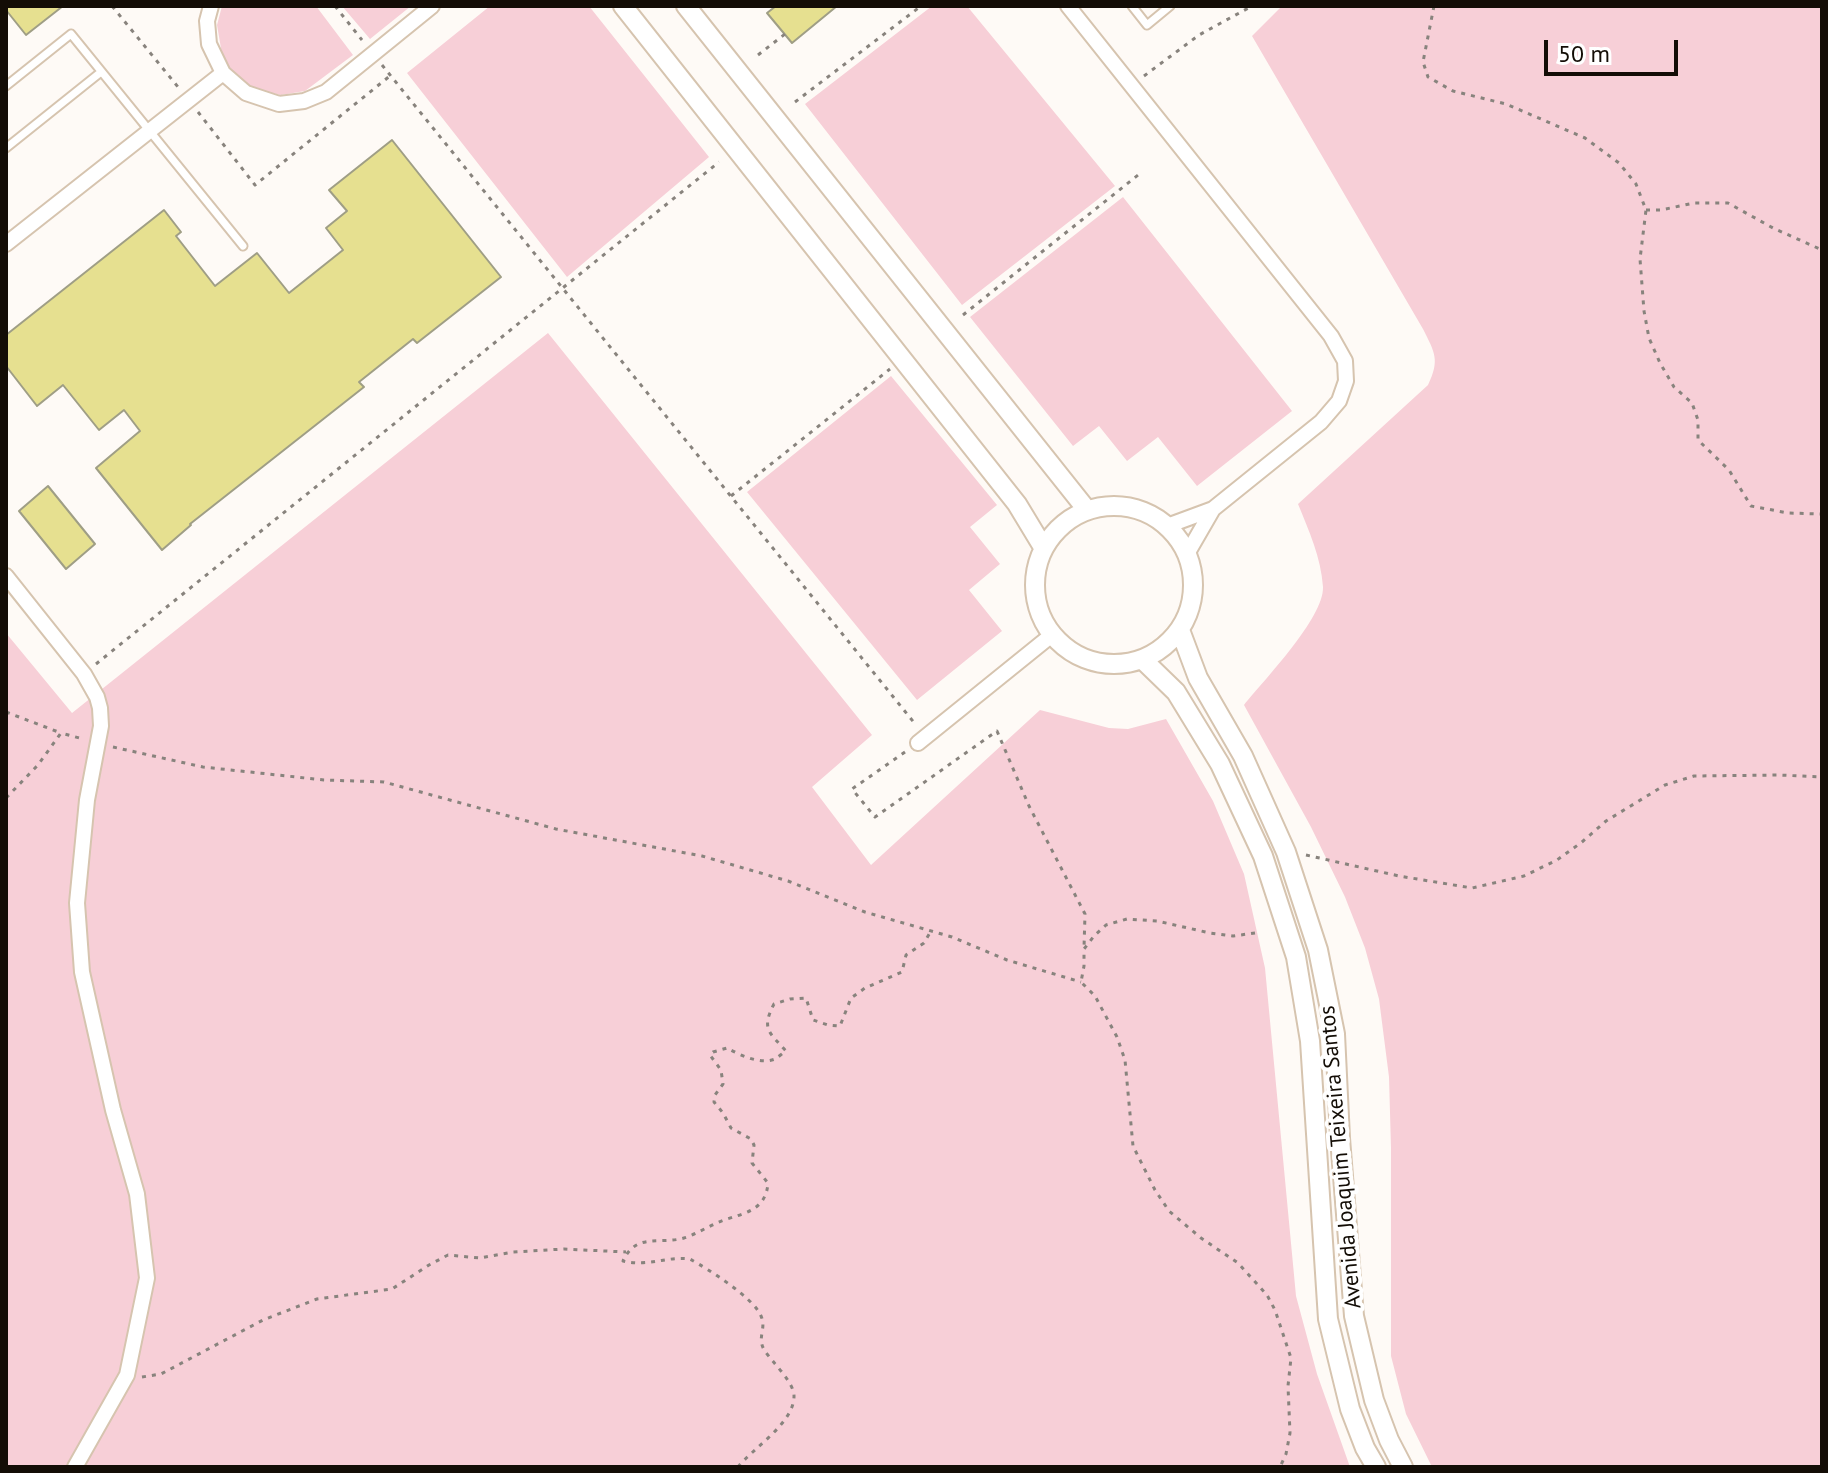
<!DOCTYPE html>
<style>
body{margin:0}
#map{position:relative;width:1828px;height:1473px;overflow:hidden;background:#fefaf6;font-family:"PT Sans",sans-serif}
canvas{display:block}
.frame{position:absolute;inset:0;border:8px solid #130d06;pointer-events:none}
.scale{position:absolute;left:1544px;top:40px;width:134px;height:36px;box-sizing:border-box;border:4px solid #130d06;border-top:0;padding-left:10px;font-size:24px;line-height:28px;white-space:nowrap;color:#130d06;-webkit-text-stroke:6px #fff;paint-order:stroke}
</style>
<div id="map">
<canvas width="1828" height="1473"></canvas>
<div class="frame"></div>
<div class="scale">50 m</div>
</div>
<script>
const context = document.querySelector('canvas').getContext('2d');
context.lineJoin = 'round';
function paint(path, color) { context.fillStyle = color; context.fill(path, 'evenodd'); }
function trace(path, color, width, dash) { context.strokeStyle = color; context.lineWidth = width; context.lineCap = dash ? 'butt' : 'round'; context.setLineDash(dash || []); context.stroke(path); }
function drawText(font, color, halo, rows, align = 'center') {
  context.font = font + ' "PT Sans",sans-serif'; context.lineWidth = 8; context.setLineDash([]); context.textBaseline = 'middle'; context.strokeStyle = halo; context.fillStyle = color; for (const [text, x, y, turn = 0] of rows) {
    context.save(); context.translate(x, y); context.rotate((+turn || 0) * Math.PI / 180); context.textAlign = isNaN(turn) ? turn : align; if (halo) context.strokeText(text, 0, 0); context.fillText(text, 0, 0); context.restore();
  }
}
paint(new Path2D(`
 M222 6H316L353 55 305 91 281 95 259 90 240 81 223 60 217 25Z
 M342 6H411L370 39Z
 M490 6H589L709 157 567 277 407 73Z
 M932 6H967L1115 186 962 305 805 104Z
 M1282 6H1822V1467H1432L1406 1414 1391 1356V1148L1389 1077 1379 999 1365 948 1345 897 1311 827 1244 705C1264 680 1324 618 1323 587 1321 557 1309 531 1298 504L1428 385C1440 360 1435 353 1423 329L1252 36Z
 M1123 197 1292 411 1197 486 1158 437 1127 461 1099 426 1073 446 970 317Z
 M548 333 872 735 812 787 871 865 1040 710 1109 728 1128 729 1166 719 1213 801 1244 874 1265 968 1296 1296 1317 1374 1350 1467H6V633L72 713Z
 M891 376 997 505 970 527 1000 564 969 590 1002 631 917 700 747 492Z`), '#f7cfd7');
const building = new Path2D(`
 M6 6H63L26 35 6 10Z
 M776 6H837L792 43 767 13Z
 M392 140 501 277 417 343 413 339 359 382 364 387 190 524 191 525 162 550 96 468 140 431 124 410 99 430 63 385 37 406 6 366V335L164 210 181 232 176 236 215 286 257 253 289 293 343 250 326 228 347 211 329 190Z
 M48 486 95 544 66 569 19 511Z`);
paint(building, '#e6e090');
trace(building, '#9f9e85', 2);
const service = new Path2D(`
 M1132 6 1147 25 1170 6
 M6 86 71 34 243 246
 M6 148 101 72`);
const minor = new Path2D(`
 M211 6 207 21 209 44 223 73 246 93 279 104 304 101 326 92 432 6
 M1068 6 1331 336 1345 361 1346 381 1339 401 1321 422 1213 509 1167 526
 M6 244 223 73
 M1187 554 1213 509
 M6 576 84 674 97 697 100 708 101 726 87 800 77 903 82 972 113 1110 137 1194 147 1278 127 1375 75 1467
 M918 743 1053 634`);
const tertiary = new Path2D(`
 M623 6 1017 504 1043 547
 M686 6 1087 510
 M1035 585a79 79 0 1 1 158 0a79 79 0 1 1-158 0Z
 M1180 630 1198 678 1243 756 1286 852 1318 950 1335 1034 1340 1138 1354 1316 1374 1400 1389 1440 1403 1467
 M1142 659 1176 692 1220 764 1263 856 1296 957 1310 1041 1328 1319 1350 1409 1365 1448 1376 1467`);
trace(service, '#d6c4af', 11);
trace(minor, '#d6c4af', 18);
trace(tertiary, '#d6c4af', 22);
trace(new Path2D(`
 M112 6 178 87
 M335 6 362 40
 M1434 6 1423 62 1428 77 1453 91 1506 104 1585 138 1619 163 1636 184 1646 210 1640 259 1644 311 1649 338 1660 363 1674 387 1692 403 1698 420V440L1729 470 1751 506 1788 513 1822 514
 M758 55 785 34
 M382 65 916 725
 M1144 76 1199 35 1252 6
 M795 102 921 6
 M198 112 255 185 391 75
 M1646 210H1661L1694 203H1728L1773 228 1822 250
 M963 315 1138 175
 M731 496 890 369
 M96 664 719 162
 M6 712 61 733
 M113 747 203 767 324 780 384 782 556 829 702 856 788 881 865 912 952 937 1007 960 1081 982
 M905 752 852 789 875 817 997 731 1029 806 1085 914 1084 948
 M6 798 38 765 61 733 83 739
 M1306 855 1399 876 1472 888 1524 876 1557 860 1582 842 1606 821 1665 785 1694 776 1779 775 1822 777
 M1255 933 1233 936 1210 933 1157 921 1127 919 1106 925 1094 936 1084 949V966L1081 982 1095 996 1117 1037 1125 1060 1133 1146 1155 1190 1169 1211 1201 1238 1238 1263 1267 1295 1275 1310 1291 1358 1288 1386 1290 1433 1286 1454 1280 1467
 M142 1377 161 1374 263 1320 317 1299 392 1289 429 1265 448 1255 480 1258 513 1252 564 1249 626 1252
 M738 1467C753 1448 793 1424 794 1397 795 1383 772 1362 765 1351 756 1338 767 1329 761 1316 754 1298 708 1269 690 1259 666 1256 649 1267 623 1261 636 1232 660 1245 684 1238 697 1234 710 1225 724 1220 745 1213 766 1210 768 1183L752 1163 754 1145 751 1139 731 1128 723 1113 714 1102 715 1095 723 1084 721 1070 710 1055 713 1052 727 1048C740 1055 760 1065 775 1059 776 1059 785 1051 786 1051 769 1032 761 1029 774 1004L790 999 806 998 813 1020 828 1025 840 1026 851 998 865 988 902 972 906 955 924 943 931 931`), '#88837d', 3, [4, 6]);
trace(service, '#fff', 7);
trace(minor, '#fff', 14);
trace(tertiary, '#fff', 18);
drawText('22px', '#130d06', '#fff', [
 ["Avenida Joaquim Teixeira Santos",1341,1157,-95]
]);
</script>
